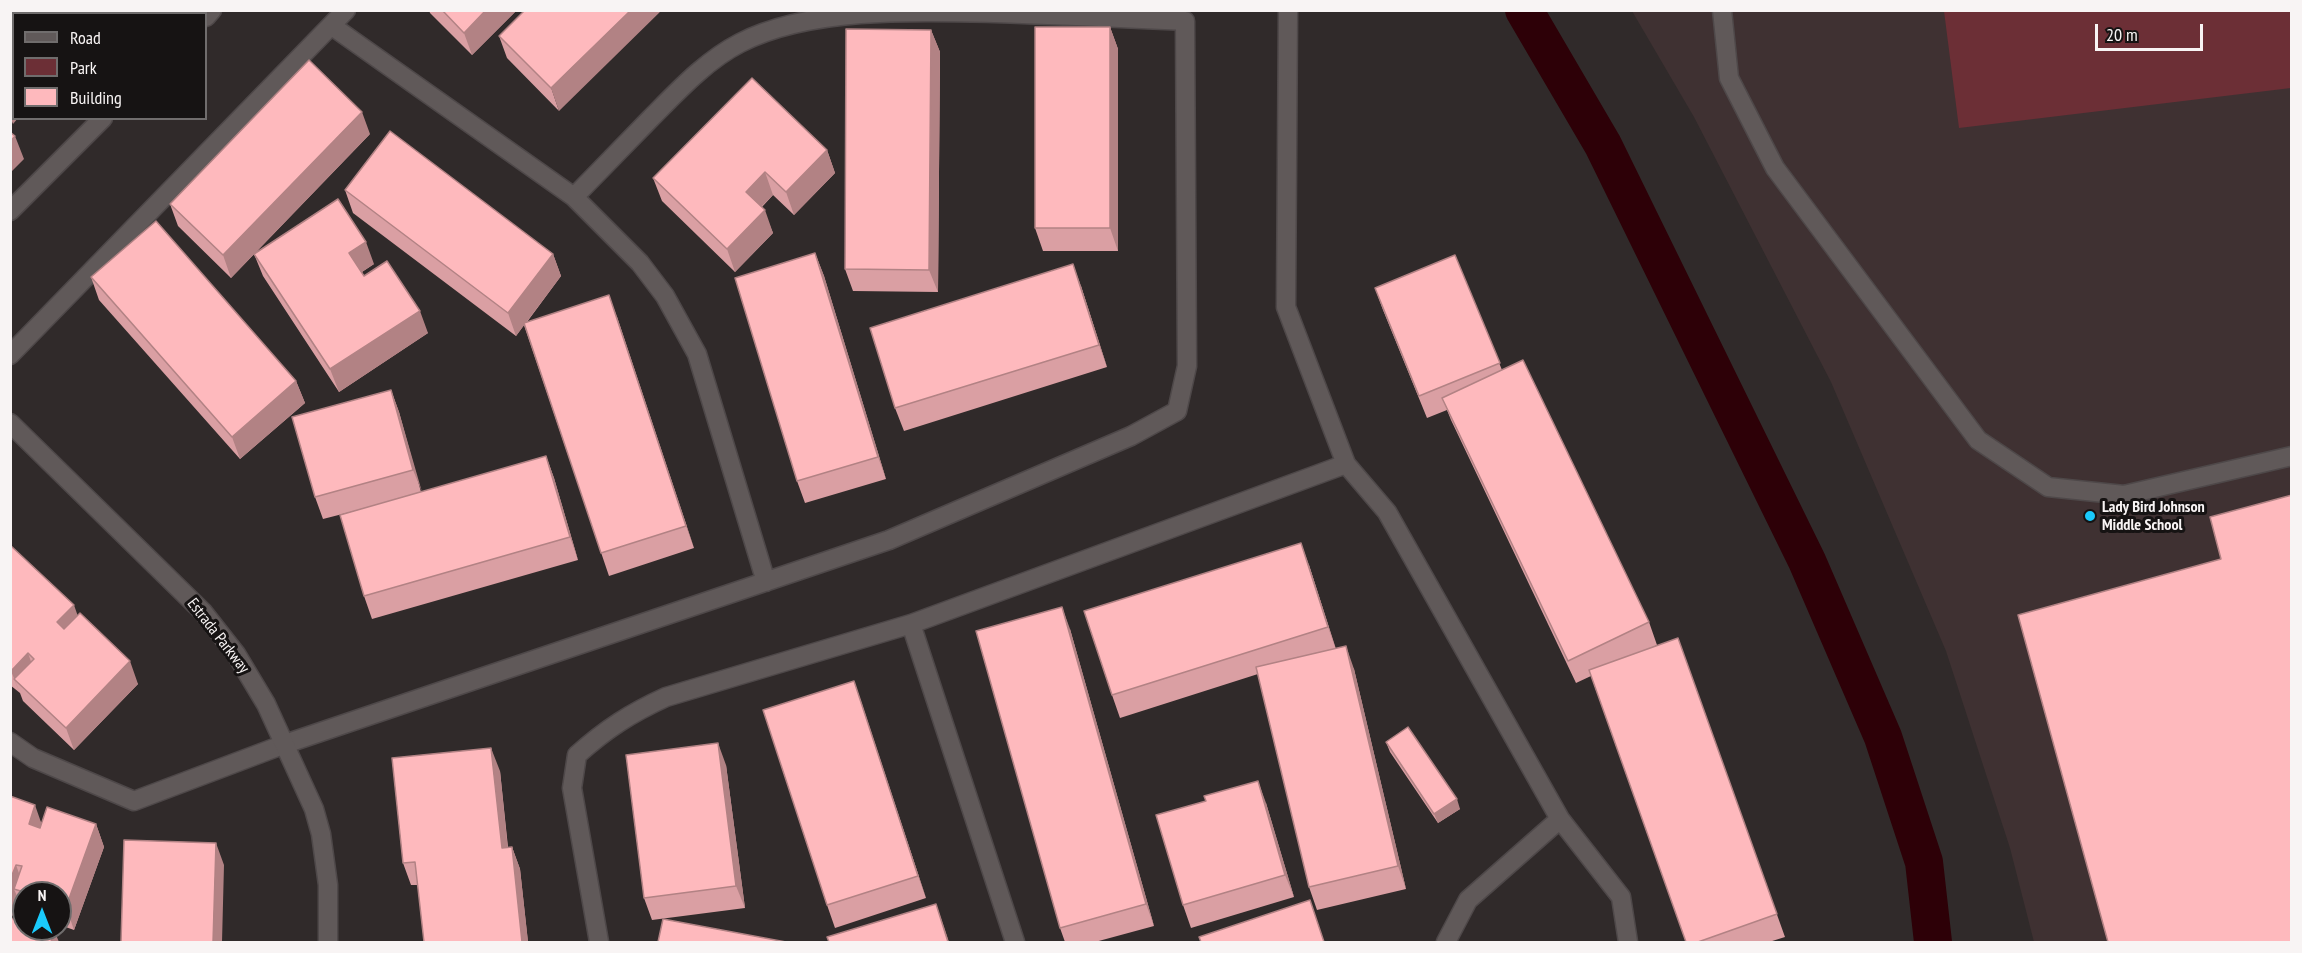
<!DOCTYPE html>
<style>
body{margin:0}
#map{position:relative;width:2302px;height:953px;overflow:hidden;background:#302a2a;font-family:"PT Sans Narrow",sans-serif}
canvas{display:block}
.frame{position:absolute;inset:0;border:12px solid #f8f4f4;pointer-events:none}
.legend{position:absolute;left:12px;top:12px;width:195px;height:108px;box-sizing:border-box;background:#161313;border:2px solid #706d6d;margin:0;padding:8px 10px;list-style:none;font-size:18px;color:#f8f4f4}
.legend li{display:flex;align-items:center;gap:12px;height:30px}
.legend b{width:30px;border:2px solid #706d6d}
.north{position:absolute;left:12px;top:881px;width:60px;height:60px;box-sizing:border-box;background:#161313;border:2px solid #706d6d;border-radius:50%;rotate:0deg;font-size:16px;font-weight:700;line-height:24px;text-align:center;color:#f8f4f4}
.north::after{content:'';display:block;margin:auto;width:21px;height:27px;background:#1acafc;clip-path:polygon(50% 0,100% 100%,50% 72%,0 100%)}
.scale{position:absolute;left:2095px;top:24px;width:108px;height:27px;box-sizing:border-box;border:3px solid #f8f4f4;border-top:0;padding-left:8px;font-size:18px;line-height:21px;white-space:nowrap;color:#f8f4f4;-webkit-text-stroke:4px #161313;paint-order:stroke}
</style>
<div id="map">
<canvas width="2302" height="953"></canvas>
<div class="frame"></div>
<ul class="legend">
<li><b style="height:8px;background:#605959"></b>Road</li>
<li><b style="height:16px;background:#6c2f36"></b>Park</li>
<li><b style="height:16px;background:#feb9bd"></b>Building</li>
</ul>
<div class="north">N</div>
<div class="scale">20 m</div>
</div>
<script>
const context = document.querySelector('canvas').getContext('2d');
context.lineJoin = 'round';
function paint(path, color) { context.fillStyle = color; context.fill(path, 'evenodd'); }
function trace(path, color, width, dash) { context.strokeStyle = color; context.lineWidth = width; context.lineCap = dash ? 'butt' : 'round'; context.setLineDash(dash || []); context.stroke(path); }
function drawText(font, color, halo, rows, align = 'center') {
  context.font = font + ' "PT Sans Narrow",sans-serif'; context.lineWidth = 6; context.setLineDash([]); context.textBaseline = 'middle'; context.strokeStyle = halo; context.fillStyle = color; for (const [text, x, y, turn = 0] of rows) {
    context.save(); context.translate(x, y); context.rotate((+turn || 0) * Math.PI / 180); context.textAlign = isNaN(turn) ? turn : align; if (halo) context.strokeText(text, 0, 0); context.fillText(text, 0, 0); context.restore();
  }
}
paint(new Path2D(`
 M1632 11H2291V942H2034L2010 848 1946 651 1831 382 1694 117Z`), '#3f3132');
paint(new Path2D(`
 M1944 11H2291V88L1959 128Z`), '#6c2f36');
trace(new Path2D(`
 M1524 10 1603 145 1807 561 1883 737 1924 862 1933 942`), '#2d0007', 38);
const lane = new Path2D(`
 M1288 10 1286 307 1346 464 1387 512 1560 819 1468 900 1446 942
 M1722 10 1729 78 1775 168 1978 440 2048 487 2124 495 2292 456
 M206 17 212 10
 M332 26 574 197 640 263 665 296 697 354 766 582
 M10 211 103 118
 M10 355 346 10
 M911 624 1015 942
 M10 742 33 758 134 801 285 744 889 540 1131 436 1177 411 1187 366 1185 21C1121 18 1058 15 994 13 917 11 810 7 740 43 705 61 677 92 650 119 625 145 599 171 574 197
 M1560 819 1621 897 1628 942
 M599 942 572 788 577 755C606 729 631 713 666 697L911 624 1346 464`);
const secondary = new Path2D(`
 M10 423 203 612 236 654 266 704 314 809 321 834 328 885V942`);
trace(lane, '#4e4849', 21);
trace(secondary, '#4e4849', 21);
trace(lane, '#605959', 18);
trace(secondary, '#605959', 18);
paint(new Path2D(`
 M429 10H517L472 55 430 13Z
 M525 10 559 111 507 58 499 36Z
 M1110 27 1118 49V251H1043L1035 228Z
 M931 30 940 52 938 292 853 291 845 269Z
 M370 134 231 278 178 226 170 204Z
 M827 150 835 173 794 215 773 195 762 207 773 233 735 272 662 201 653 178Z
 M345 190 553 254 561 276 527 322 617 317 694 548 609 576 524 325 516 336 353 213Z
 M815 253 824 276 886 479 805 503 797 481Z
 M254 254 374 264 362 272 364 276 428 333 339 392 263 276Z
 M1455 255 1502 370 1649 622 1657 645 1647 650 1678 638 1785 937 1769 942H1686L1591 676 1576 683 1451 420 1447 410 1427 418 1383 310 1375 288Z
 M91 277 296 381 305 403 240 459 99 300Z
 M1081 286 1107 367 904 431 895 408Z
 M391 390 399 412 421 492 546 456 554 478 578 560 372 619 364 596 362 509 323 519 315 497Z
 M10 545 77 616 138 684 74 750 23 701 20 693 10 685Z
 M1309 565 1336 649 1354 669 1406 889 1317 910 1309 887 1258 674 1120 718 1112 695Z
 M1070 629 1154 926 1095 942H1065L1060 928Z
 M854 681 926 898 835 928 827 905Z
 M1386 742 1460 809 1438 823 1390 752Z
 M726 765 745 908 652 920 644 898Z
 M500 771 508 847H512L520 869 528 942H424L418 885H411L403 863Z
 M10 796 42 823 96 824 104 847 74 930 60 925V893H24V912L23 911 19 901 14 916 10 915Z
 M1266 803 1294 897 1191 928 1183 905Z`), '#da9fa3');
paint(new Path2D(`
 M94 10H124L121 14H91Z
 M486 10H517L472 55 464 33Z
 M631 10H662L559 111 551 88Z
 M1110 27 1118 49V251L1110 228Z
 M931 30 940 52 938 292 929 270Z
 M14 92V118H18L13 124 10 117V95Z
 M362 112 370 134 231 278 223 255Z
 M15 136 24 159 10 173V142Z
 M827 150 835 173 794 215 786 192Z
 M765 172 773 195 754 214 746 192Z
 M765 210 773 233 735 272 727 249Z
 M366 242 374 264 357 275 349 253Z
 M815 253 824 276 886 479 878 457Z
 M553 254 561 276 516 336 508 313Z
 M1073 264 1081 286 1107 367 1099 345Z
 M609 295 617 317 694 548 686 526Z
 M420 311 428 333 339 392 330 369Z
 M296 381 305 403 240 459 232 437Z
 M391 390 399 412 422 492 413 470Z
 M546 456 554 478 578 560 570 537Z
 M1301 543 1309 565 1336 650 1328 627Z
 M74 605 82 628 66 645 57 622Z
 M1062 607 1070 629 1154 926 1146 904Z
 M1346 646 1354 669 1406 889 1398 866Z
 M28 653 36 676 14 679 20 693 11 671Z
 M130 661 138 684 74 750 66 728Z
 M854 681 862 704 926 898 918 876Z
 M718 743 726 765 745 908 736 886Z
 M491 748 500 771 510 870 502 848Z
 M1258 781 1266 803 1294 897 1285 875Z
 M1457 799 1460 809 1438 823 1434 814Z
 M35 805 43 828 37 847 29 824Z
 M96 824 104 847 74 930 66 907Z
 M216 843 224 865 222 942H213Z
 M512 847 520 869 528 942H522Z
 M16 865 24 887 14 889 19 901 14 916 10 906V880Z
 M936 904 944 927 949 942H948Z
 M54 930 59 942H51Z`), '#b28284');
const building = new Path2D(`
 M10 10H94L91 14H14V92L10 95Z
 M442 10H486L464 33Z
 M525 10H631L551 88 499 36Z
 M1035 27H1110V228H1035Z
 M846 29 931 30 929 270 845 269Z
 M309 60 362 112 223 255 170 204Z
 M752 78 827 150 786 192 765 172 746 192 765 210 727 249 653 178Z
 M390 131 553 254 508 313 345 190Z
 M10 132 15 136 10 142Z
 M338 199 366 242 349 253 364 276 387 261 420 311 330 369 254 254Z
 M156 221 296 381 232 437 91 277Z
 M815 253 878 457 797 481 735 278Z
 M1455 255 1500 363 1419 396 1375 288Z
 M1073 264 1099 345 895 408 870 328Z
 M609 295 686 526 601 553 524 323Z
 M1523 360 1649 622 1568 661 1442 398Z
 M391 390 413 470 315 497 292 417Z
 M546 456 570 537 364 596 340 515Z
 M2292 495V942H2108L2018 615 2221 559 2210 517Z
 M1301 543 1328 627 1112 695 1084 611Z
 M10 545 74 605 57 622 64 629 80 613 130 661 66 728 14 679 34 659 28 653 11 671 10 670Z
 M1062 607 1146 904 1060 928 976 631Z
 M1678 638 1777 914 1698 942H1686L1589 670Z
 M1346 646 1398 866 1309 887 1256 667Z
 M854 681 918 876 827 905 763 710Z
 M1408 727 1457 799 1434 814 1386 742Z
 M718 743 736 886 644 898 626 755Z
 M491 748 502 848 512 847 522 942H424L415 862 403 863 392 758Z
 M1258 781 1285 875 1183 905 1156 815 1206 801 1204 796Z
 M10 796 35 805 29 824 40 828 47 807 96 824 66 907 60 905V893H27L14 889 22 866 16 865 10 880Z
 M124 840 216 843 213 942H121Z
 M1310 900 1324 942H1201L1199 937Z
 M936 904 948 942H829L827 937Z
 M10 918 24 921V929H51L54 930 51 942H10Z
 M663 919 786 942H658Z`);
paint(building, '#feb9bd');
trace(building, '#b28284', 1.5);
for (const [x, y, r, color] of [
 [2090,516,6,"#1acafc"]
]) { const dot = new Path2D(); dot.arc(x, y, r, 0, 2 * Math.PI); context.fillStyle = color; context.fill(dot); trace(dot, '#161313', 2); }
drawText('bold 16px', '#f8f4f4', '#161313', [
 ["Lady Bird Johnson",2102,507],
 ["Middle School",2102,525]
], 'left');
drawText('16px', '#f8f4f4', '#161313', [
 ["Estrada Parkway",218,636,52]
]);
</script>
